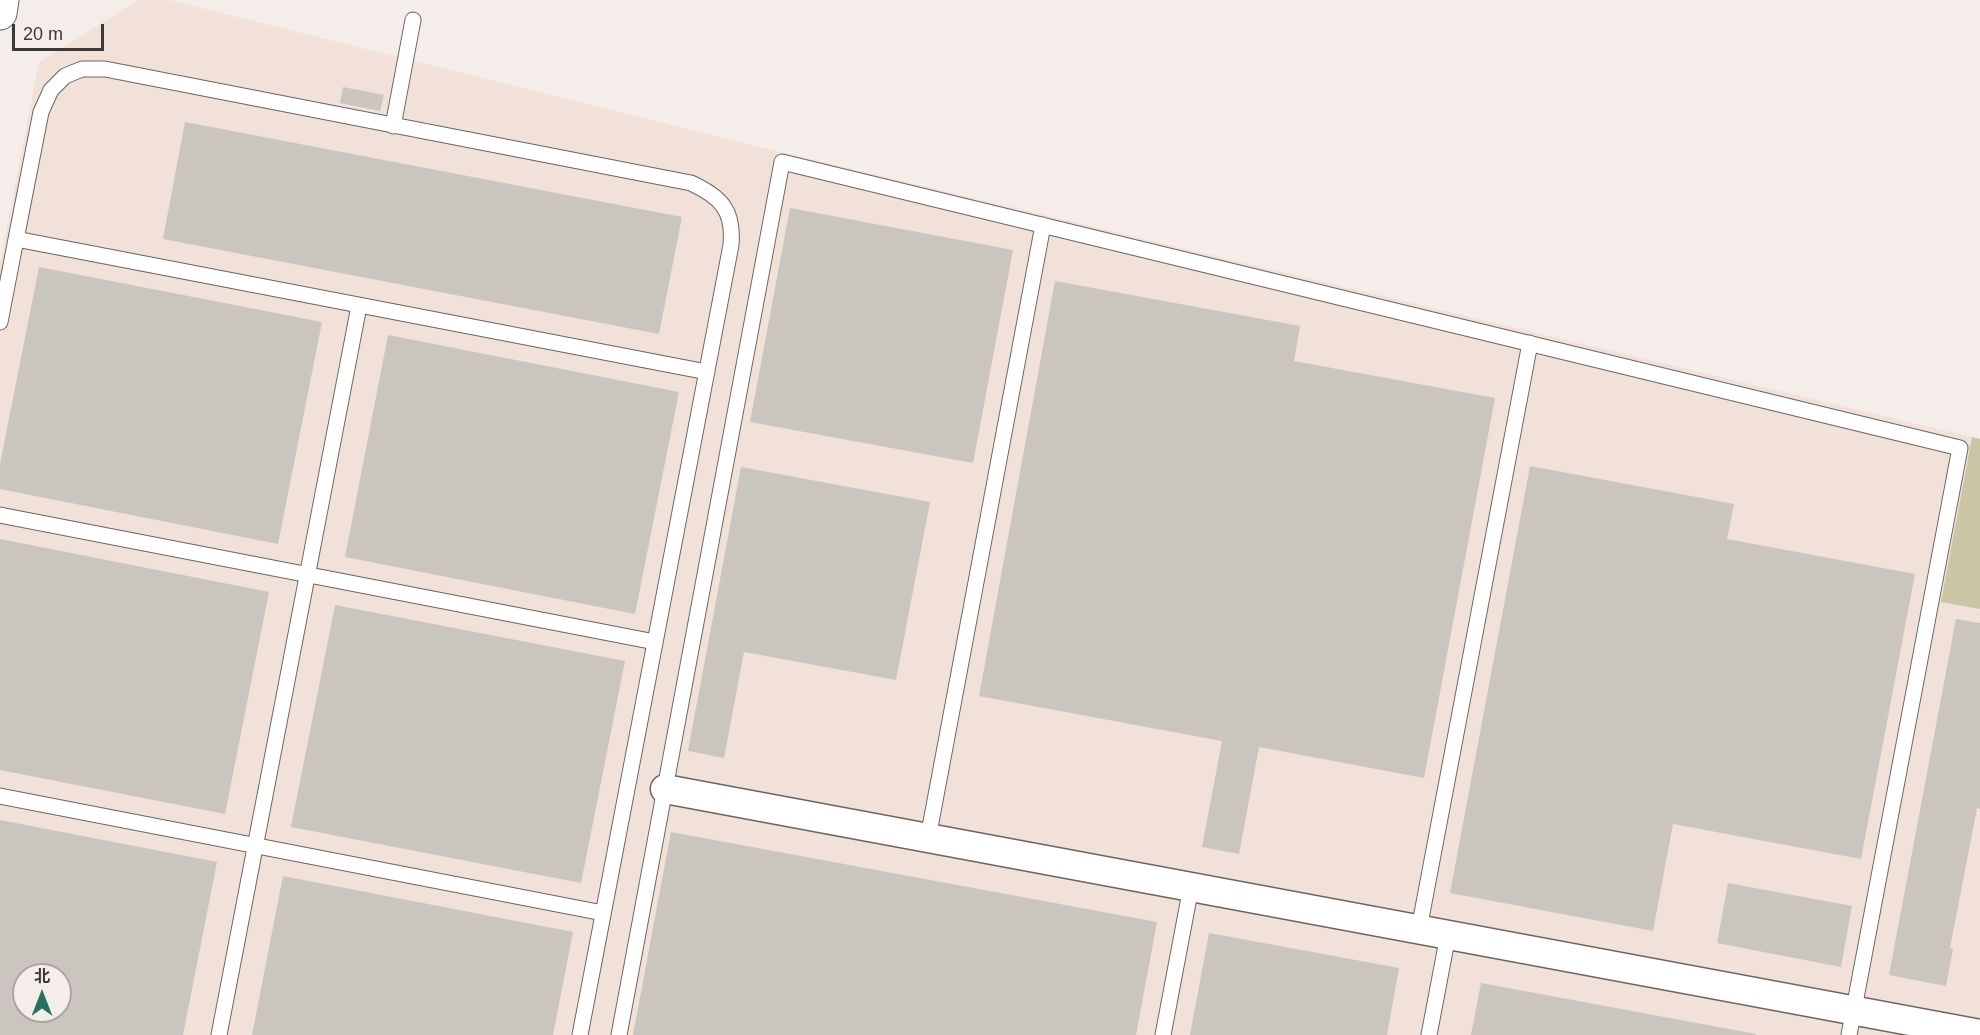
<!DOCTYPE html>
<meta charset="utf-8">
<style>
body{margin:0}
#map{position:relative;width:1980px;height:1035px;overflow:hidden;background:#f5ede9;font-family:Helvetica,"Noto Sans SC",sans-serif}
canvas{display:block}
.north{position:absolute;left:12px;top:963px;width:60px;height:60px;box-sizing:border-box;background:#f5ede9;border:2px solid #aba5a2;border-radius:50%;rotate:0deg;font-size:16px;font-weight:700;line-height:24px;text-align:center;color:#3b3837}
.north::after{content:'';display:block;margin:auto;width:21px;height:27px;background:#2b6f61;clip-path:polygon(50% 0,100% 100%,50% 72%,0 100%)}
.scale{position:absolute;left:12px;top:24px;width:92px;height:27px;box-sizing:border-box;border:3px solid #3b3837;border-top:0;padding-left:8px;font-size:18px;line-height:21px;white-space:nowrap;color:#3b3837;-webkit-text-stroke:4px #f5ede9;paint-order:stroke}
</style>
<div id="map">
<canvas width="1980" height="1035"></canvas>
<div class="north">北</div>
<div class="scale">20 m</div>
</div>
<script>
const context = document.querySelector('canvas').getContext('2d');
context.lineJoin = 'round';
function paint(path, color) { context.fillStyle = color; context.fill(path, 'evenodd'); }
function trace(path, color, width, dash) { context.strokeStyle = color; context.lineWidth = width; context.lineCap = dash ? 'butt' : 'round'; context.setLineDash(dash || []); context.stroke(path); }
paint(new Path2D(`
 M139 0H169L760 147 1980 439V1035H0V263L39 62ZM24 975H60V1011H24Z`), '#f1e1d9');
paint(new Path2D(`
 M1972 437 1980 439V609L1941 602Z`), '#cbc5a5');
paint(new Path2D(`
 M343 87 384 95 380 111 340 103Z
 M185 122 682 217 659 334 163 239Z
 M790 208 1013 250 973 463 750 422Z
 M39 267 322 322 278 544 0 489V464Z
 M1055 281 1300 326 1294 361 1495 398 1424 778 1259 747 1239 854 1202 847 1222 741 979 696Z
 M388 335 679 392 635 614 345 557Z
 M1530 466 1734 504 1727 539 1915 574 1861 859 1673 824 1653 931 1450 893Z
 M741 467 930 502 896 680 744 652 724 758 688 751Z
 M0 539 269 592 225 814 0 770Z
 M335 605 625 661 581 883 291 827Z
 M1956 619 1980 623V809L1977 808 1950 948 1953 949 1946 986 1889 975Z
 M0 820 217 862 183 1035H0ZM24 975H60V1011H24Z
 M671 832 1157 922 1136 1035H633Z
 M283 876 573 932 553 1035H252Z
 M1728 883 1852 906 1841 967 1717 943Z
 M1209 933 1399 968 1387 1035H1190Z
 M1481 983 1756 1034V1035H1471Z`), '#cac5be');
const lane = new Path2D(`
 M393 126 413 20
 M16 239 41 112 51 90 65 76 82 69H105L691 183C721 197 734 210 731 245L580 1035
 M0 322 16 239 707 372
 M0 515 655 642
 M0 796 603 913
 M928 838 1043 225
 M1419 929 1530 343
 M219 1035 359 306
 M619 1035 782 162 1960 448 1849 1035
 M1163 1035 1191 887
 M1429 1035 1448 935`);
const street = new Path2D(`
 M665 789 1980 1034`);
const secondary = new Path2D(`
 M0 13 2 0`);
trace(lane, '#6b6461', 17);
trace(street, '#6b6461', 31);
trace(secondary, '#6b6461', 35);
trace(lane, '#fff', 15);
trace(street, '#fff', 28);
trace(secondary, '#fff', 33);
</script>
